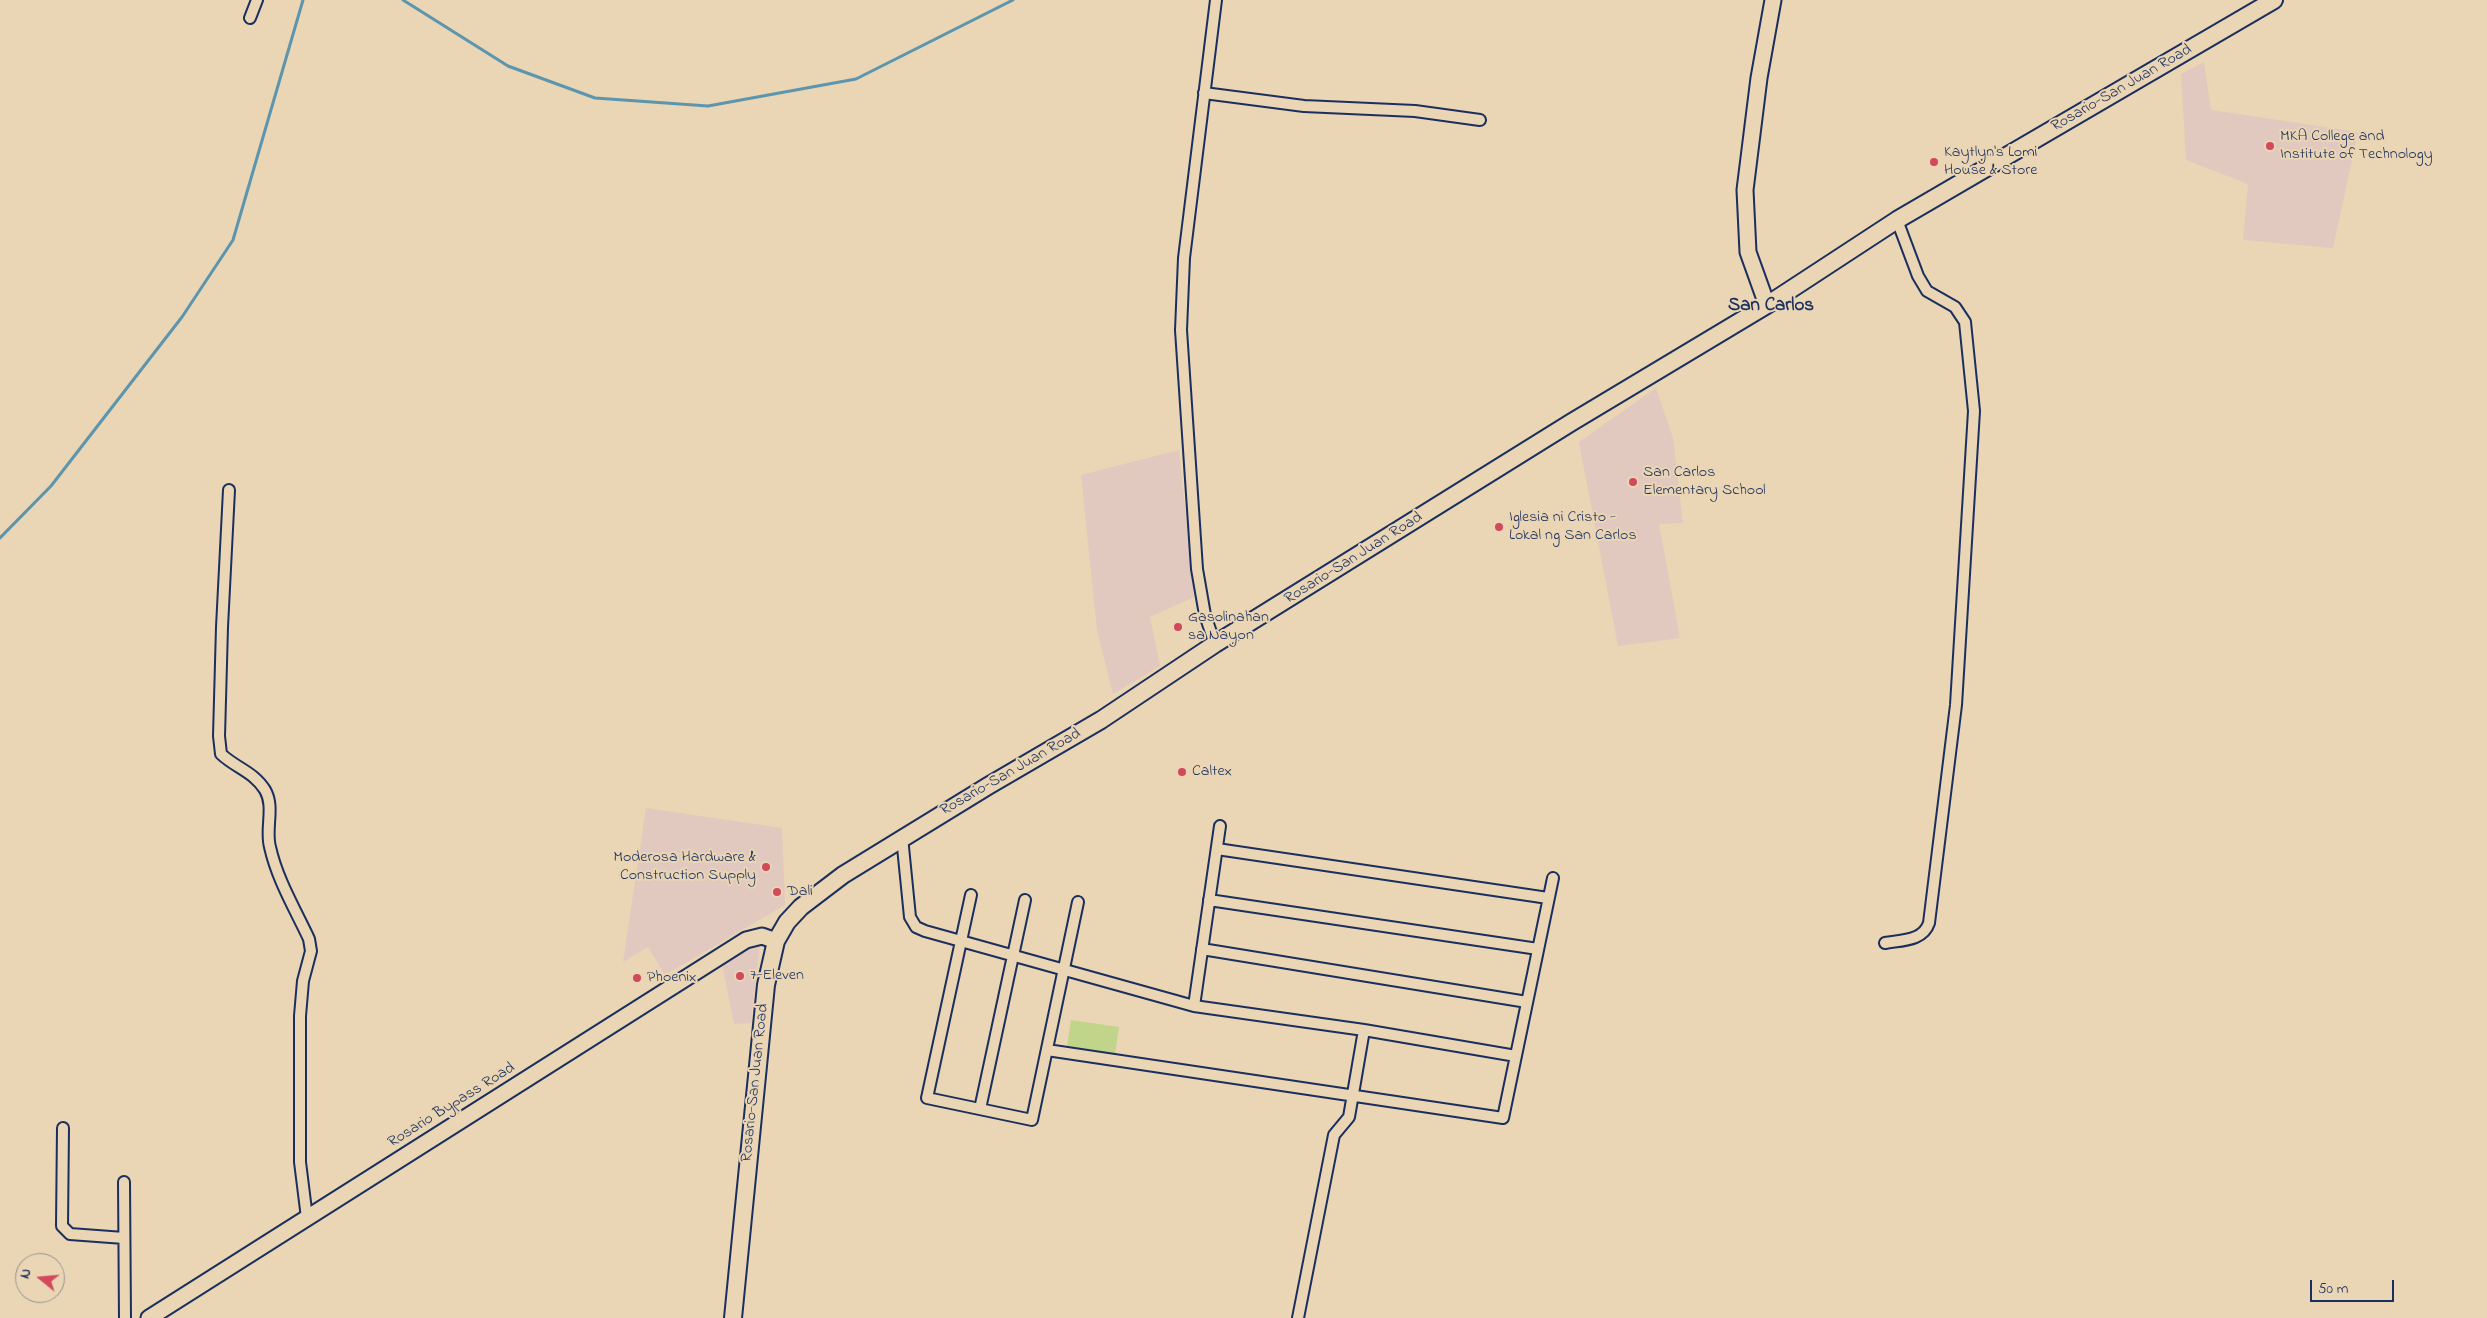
<!DOCTYPE html>
<style>
body{margin:0}
#map{position:relative;width:2487px;height:1318px;overflow:hidden;background:#ead5b4;font-family:"Indie Flower",sans-serif}
canvas{display:block}
.north{position:absolute;left:15px;top:1253px;width:50px;height:50px;box-sizing:border-box;background:#ead5b4;border:1px solid #979392;border-radius:50%;rotate:287deg;font-size:14px;font-weight:700;line-height:20px;text-align:center;color:#1b2f5e}
.north::after{content:'';display:block;margin:auto;width:18px;height:22px;background:#d1495b;clip-path:polygon(50% 0,100% 100%,50% 72%,0 100%)}
.scale{position:absolute;left:2310px;top:1280px;width:84px;height:22px;box-sizing:border-box;border:2px solid #1b2f5e;border-top:0;padding-left:6px;font-size:15px;line-height:18px;white-space:nowrap;color:#1b2f5e;-webkit-text-stroke:4px #ead5b4;paint-order:stroke}
</style>
<div id="map">
<canvas width="2487" height="1318"></canvas>
<div class="north">N</div>
<div class="scale">50 m</div>
</div>
<script>
const context = document.querySelector('canvas').getContext('2d');
context.lineJoin = 'round';
function paint(path, color) { context.fillStyle = color; context.fill(path, 'evenodd'); }
function trace(path, color, width, dash) { context.strokeStyle = color; context.lineWidth = width; context.lineCap = dash ? 'butt' : 'round'; context.setLineDash(dash || []); context.stroke(path); }
function drawText(font, color, halo, rows, align = 'center') {
  context.font = font + ' "Indie Flower",sans-serif'; context.lineWidth = 4; context.setLineDash([]); context.textBaseline = 'middle'; context.strokeStyle = halo; context.fillStyle = color; for (const [text, x, y, turn = 0] of rows) {
    context.save(); context.translate(x, y); context.rotate((+turn || 0) * Math.PI / 180); context.textAlign = isNaN(turn) ? turn : align; if (halo) context.strokeText(text, 0, 0); context.fillText(text, 0, 0); context.restore();
  }
}
paint(new Path2D(`
 M2204 62 2211 110 2358 132 2333 248 2243 240 2248 184 2186 160 2181 74Z
 M1656 388 1673 438 1683 523 1659 524 1680 638 1618 646 1579 442Z
 M1179 450 1194 597 1150 617 1160 666 1113 694 1097 630 1081 475Z
 M646 808 782 828 785 905 665 975 648 947 623 962Z
 M760 943 751 1023 734 1024 722 964Z`), '#e1c9bf');
paint(new Path2D(`
 M1071 1020 1119 1027 1115 1054 1067 1046Z`), '#c0d58a');
trace(new Path2D(`
 M403 0 508 66 595 98 708 106 856 79 1013 0
 M0 538 51 486 182 317 233 240 303 0`), '#5c95ae', 3);
const street = new Path2D(`
 M250 18 257 0
 M1204 93 1304 106 1415 111 1480 120
 M229 490 222 627 219 736 221 754C236 768 254 772 265 790 275 807 265 829 270 847 277 879 295 909 309 939L311 951 303 981 300 1016V1162L307 1218
 M1215 644 1205 615 1197 569 1181 330 1184 258 1216 0
 M902 837 910 917 916 927 925 931 1194 1006 1364 1030 1516 1056
 M1217 849 1548 898
 M971 895 927 1098 1032 1120 1078 902
 M1209 900 1538 949
 M1885 943C1902 940 1923 941 1929 923L1956 705 1974 411 1965 322 1955 307 1927 291 1918 276 1897 220
 M1202 949 1527 1002
 M1194 1006 1220 826
 M1047 1050 1503 1118 1553 878
 M980 1109 1025 900
 M63 1128 62 1226 70 1234 124 1238
 M124 1182 125 1318
 M1298 1318 1334 1135 1349 1117 1364 1030`);
const secondary = new Path2D(`
 M1767 305 1748 252 1745 190 1759 78 1773 0
 M149 1318 746 940 762 936 776 941`);
const primary = new Path2D(`
 M733 1318 766 985 776 941 787 922 801 907 843 875 988 786 1101 720 1215 644 1572 422 1767 305 1897 220 2274 0`);
trace(street, '#1b2f5e', 14);
trace(secondary, '#1b2f5e', 19);
trace(primary, '#1b2f5e', 20);
trace(street, '#ead5b4', 10);
trace(secondary, '#ead5b4', 15);
trace(primary, '#ead5b4', 16);
for (const [x, y, r, color] of [
 [2270,146,5,"#d1495b"],
 [1934,162,5,"#d1495b"],
 [1633,482,5,"#d1495b"],
 [1499,527,5,"#d1495b"],
 [1178,627,5,"#d1495b"],
 [1182,772,5,"#d1495b"],
 [766,867,5,"#d1495b"],
 [777,892,5,"#d1495b"],
 [740,976,5,"#d1495b"],
 [637,978,5,"#d1495b"]
]) { const dot = new Path2D(); dot.arc(x, y, r, 0, 2 * Math.PI); context.fillStyle = color; context.fill(dot); trace(dot, '#ead5b4', 2); }
drawText('16px', '#1b2f5e', '#ead5b4', [
 ["Rosario-San Juan Road",2122,89,-30],
 ["Rosario-San Juan Road",1354,559,-32],
 ["Rosario-San Juan Road",1011,773,-30],
 ["Rosario-San Juan Road",756,1083,-84],
 ["Rosario Bypass Road",452,1106,-32]
]);
drawText('16px', '#1b2f5e', '#ead5b4', [
 ["MKA College and",2280,137],
 ["Institute of Technology",2280,155],
 ["Kaytlyn's Lomi",1944,153],
 ["House & Store",1944,171],
 ["San Carlos",1643,473],
 ["Elementary School",1643,491],
 ["Iglesia ni Cristo -",1509,518],
 ["Lokal ng San Carlos",1509,536],
 ["Gasolinahan",1188,618],
 ["sa Nayon",1188,636],
 ["Caltex",1192,772],
 ["Moderosa Hardware &",756,858,"right"],
 ["Construction Supply",756,876,"right"],
 ["Dali",787,892],
 ["7-Eleven",750,976],
 ["Phoenix",647,978]
], 'left');
drawText('bold 19px', '#1b2f5e', '#ead5b4', [
 ["San Carlos",1771,307]
]);
</script>
